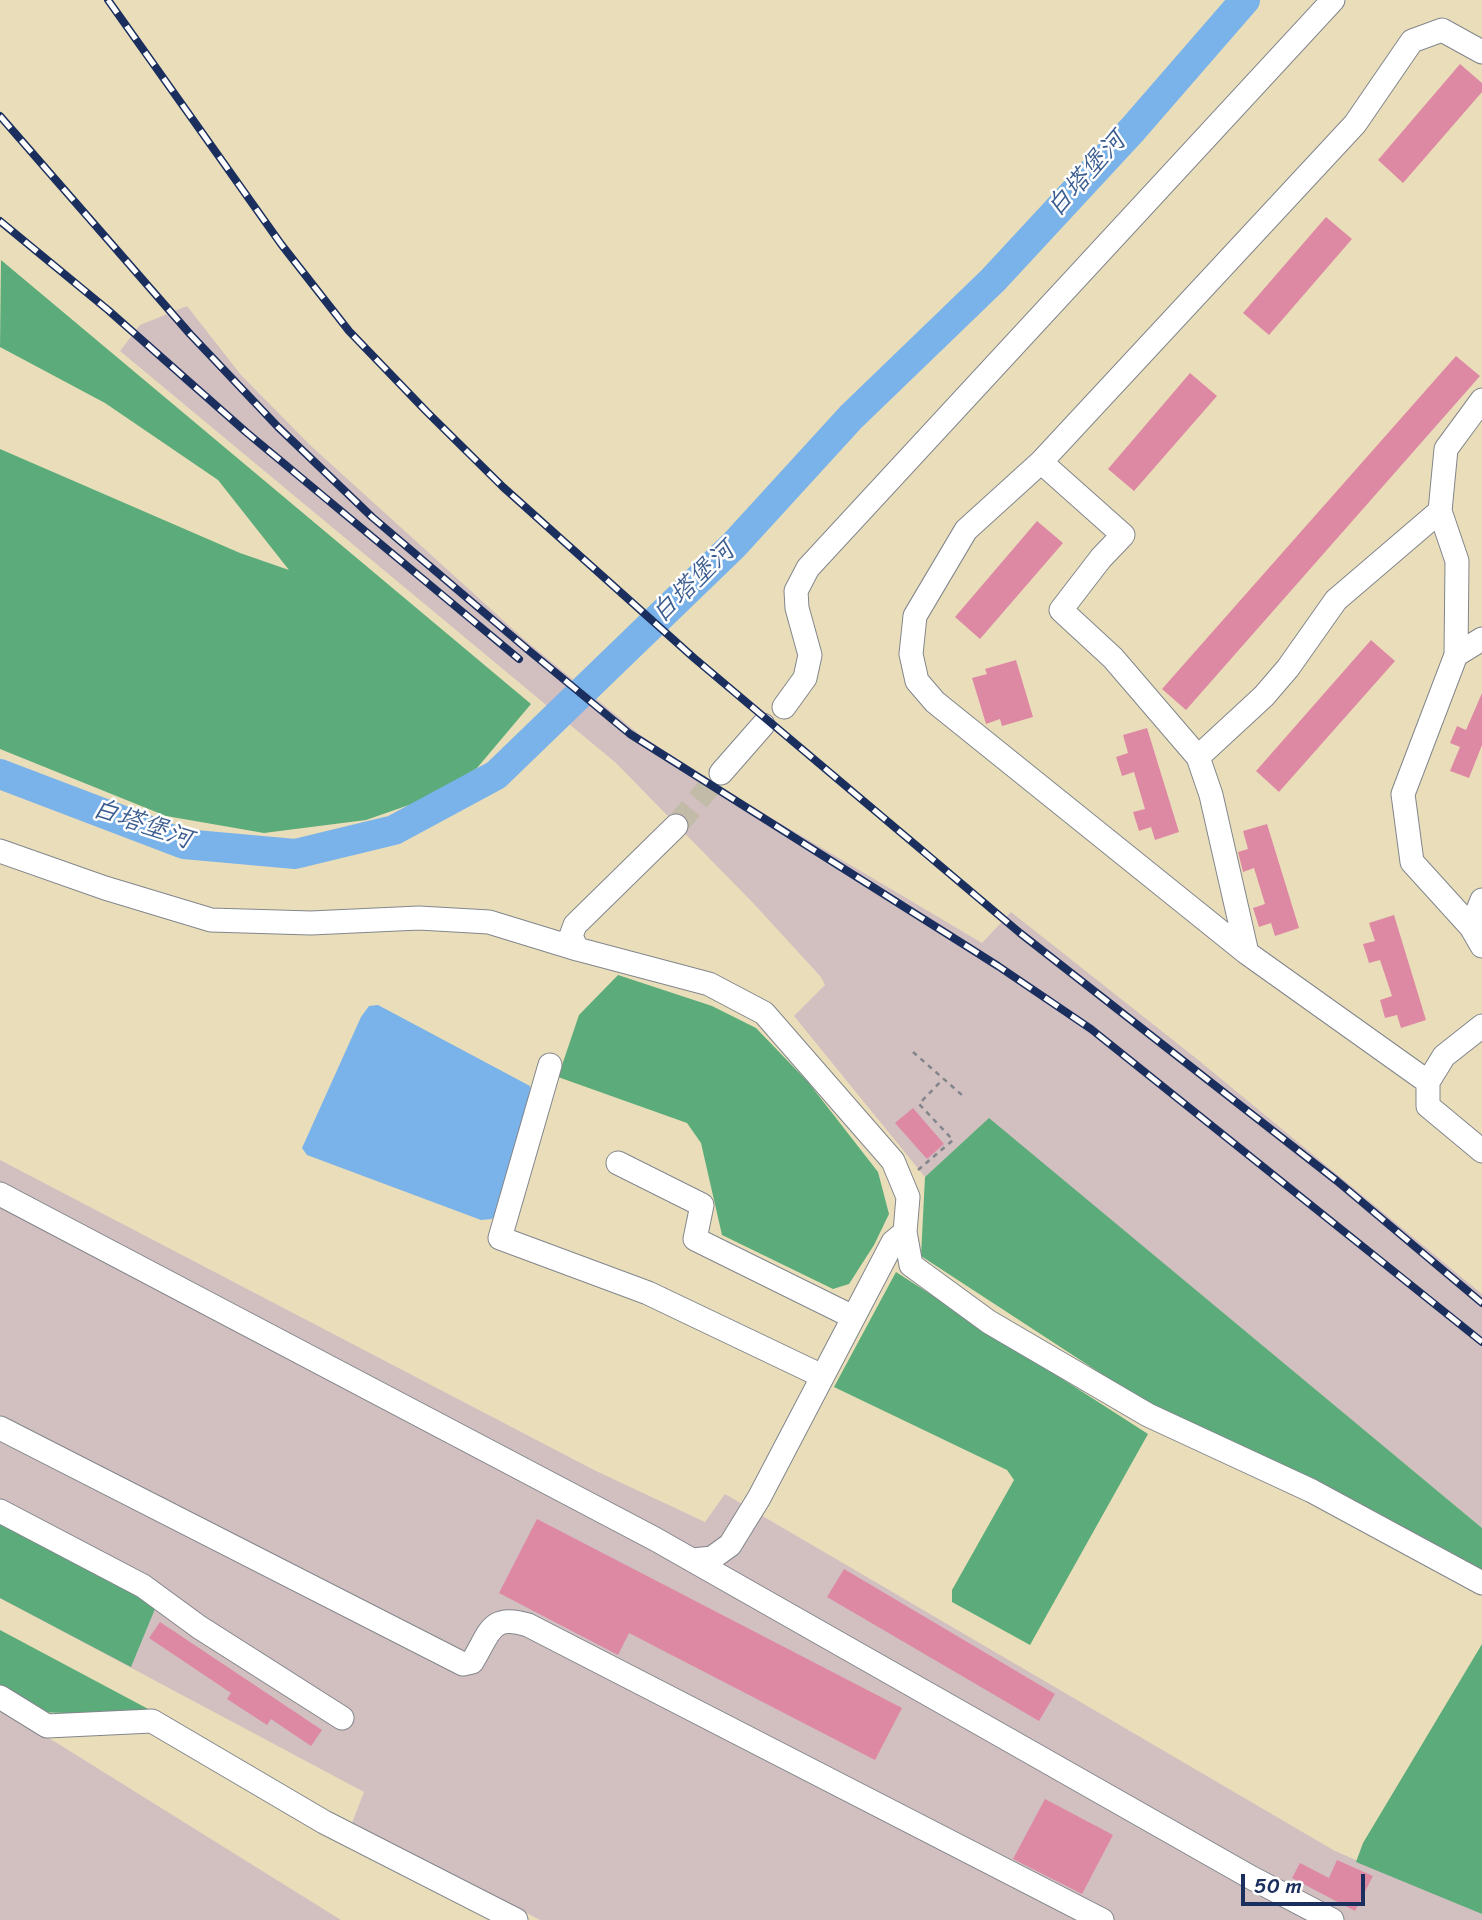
<!DOCTYPE html>
<meta charset="utf-8">
<style>
body{margin:0}
#map{position:relative;width:1482px;height:1920px;overflow:hidden;background:#eadeba;font-family:Sriracha,sans-serif}
canvas{display:block}
.scale{position:absolute;left:1241px;top:1874px;width:124px;height:32px;box-sizing:border-box;border:4px solid #1b2f5e;border-top:0;padding-left:9px;font-size:21px;line-height:24px;white-space:nowrap;color:#1b2f5e;-webkit-text-stroke:5px #fff;paint-order:stroke}
</style>
<div id="map">
<canvas width="1482" height="1920"></canvas>
<div class="scale">50 m</div>
</div>
<script>
const context = document.querySelector('canvas').getContext('2d');
context.lineJoin = 'round';
function paint(path, color) { context.fillStyle = color; context.fill(path, 'evenodd'); }
function trace(path, color, width, dash) { context.strokeStyle = color; context.lineWidth = width; context.lineCap = dash ? 'butt' : 'round'; context.setLineDash(dash || []); context.stroke(path); }
function drawText(font, color, halo, rows, align = 'center') {
  context.font = font + ' Sriracha,"LXGW WenKai TC",sans-serif'; context.lineWidth = 5; context.setLineDash([]); context.textBaseline = 'middle'; context.strokeStyle = halo; context.fillStyle = color; for (const [text, x, y, turn = 0] of rows) {
    context.save(); context.translate(x, y); context.rotate((+turn || 0) * Math.PI / 180); context.textAlign = isNaN(turn) ? turn : align; if (halo) context.strokeText(text, 0, 0); context.fillText(text, 0, 0); context.restore();
  }
}
paint(new Path2D(`
 M187 306 241 375 310 445 526 641 639 734 736 797 982 943 1011 912 1197 1059 1482 1294V1528L989 1119 925 1177 794 1016 825 985 821 977 754 904 616 763 120 351 140 325Z
 M0 1160 594 1470 705 1522 725 1494 1335 1851 1482 1914V1920H540L352 1823 364 1792 0 1598Z
 M0 1709 57 1743 341 1920H0Z`), '#d2bfc0');
paint(new Path2D(`
 M1 260 531 704 477 768 429 798 366 820 264 833 166 816 0 749V449L240 553 289 570 218 480 105 403 0 347Z
 M618 975 712 1006 756 1028 808 1082 878 1172 889 1214 874 1245 849 1284 833 1289 722 1235 701 1143 687 1123 558 1077 579 1015Z
 M989 1118 1482 1528V1576L1160 1412 921 1256 925 1177Z
 M896 1272 1148 1434 1030 1645 952 1602V1590L1014 1480 1007 1470 834 1387Z
 M0 1522 157 1604 131 1667 0 1598Z
 M0 1630 152 1711 150 1716 36 1712 0 1690Z
 M1482 1644V1914L1356 1862 1363 1843Z`), '#5bac7a');
paint(new Path2D(`
 M378 1005 530 1086 531 1091 499 1208 492 1219 481 1220 307 1155 302 1148 361 1017 369 1006Z`), '#7ab2ea');
trace(new Path2D(`
 M0 774 184 844 295 854 394 830 496 775 734 545 851 417 993 280 1133 129 1245 0`), '#7ab2ea', 30);
paint(new Path2D(`
 M1460 64 1482 83V92L1403 183 1378 160Z
 M1326 217 1352 239 1269 335 1243 313Z
 M1456 356 1480 376 1186 710 1162 689Z
 M1190 373 1217 396 1134 491 1108 469Z
 M1037 521 1063 543 980 639 955 617Z
 M1371 640 1395 661 1279 792 1256 771Z
 M1016 660 1033 717 1002 726 1000 719 986 724 972 678 987 674 985 669Z
 M1482 693V745L1469 778 1450 771 1460 747 1450 743 1457 726 1466 730Z
 M1147 728 1179 832 1155 840 1151 827 1139 831 1133 812 1145 809 1134 772 1122 776 1116 757 1128 753 1123 735Z
 M1267 824 1299 928 1275 936 1271 923 1259 927 1253 908 1265 904 1254 868 1243 872 1238 852 1248 849 1243 831Z
 M1394 915 1426 1020 1401 1028 1397 1015 1385 1018 1380 1000 1392 996 1380 960 1369 963 1363 944 1375 941 1369 923Z
 M913 1108 944 1144 927 1159 895 1123Z
 M537 1519 902 1708 875 1760 629 1633 618 1655 499 1593Z
 M844 1569 1055 1694 1039 1721 827 1597Z
 M160 1622 322 1730 311 1746 271 1719 267 1725 227 1699 231 1693 149 1638Z
 M1045 1799 1113 1835 1082 1894 1013 1859Z
 M1337 1860 1373 1876 1355 1911 1292 1878 1300 1863 1329 1878Z`), '#de89a4');
trace(new Path2D(`
 M676 826 721 773`), '#c1bba8', 23, [23, 11]);
const minor = new Path2D(`
 M1482 400 1446 449 1440 511 1457 561 1456 655 1403 794 1412 862 1471 927 1482 946
 M1041 462 1123 535 1101 558 1061 610 1113 658 1198 757 1211 795 1247 953
 M1456 655 1482 639
 M784 707 805 678 810 655 797 608 796 591 808 568 1333 0
 M1198 757 1264 696 1288 668 1336 600 1440 511
 M721 773 763 725
 M676 826 575 925 571 936 577 949 709 984 764 1013 893 1161 908 1197 905 1232 911 1265 989 1322 1148 1415 1312 1491 1482 1583
 M0 851 105 888 211 920 311 923 419 918 489 922 577 949
 M1471 927 1482 900
 M1482 1026 1444 1056 1428 1082V1106L1482 1151
 M550 1065 500 1238 648 1293 822 1376
 M1428 1082 1247 953 935 702 917 681 911 654 915 616 966 530 1041 462 1355 124 1412 41 1442 30 1482 52
 M618 1163 702 1205 695 1239 853 1317
 M0 1194 655 1539 1252 1878 1332 1920
 M0 1428 463 1664 472 1662C490 1634 489 1613 528 1625L1102 1920
 M0 1511 143 1586 199 1627 342 1718
 M693 1560 712 1558 730 1545 759 1498 893 1242 905 1232
 M0 1697 47 1726 152 1721 324 1822 516 1920`);
trace(minor, '#82868c', 25);
trace(new Path2D(`
 M913 1052 962 1095
 M918 1170 953 1140 919 1104 943 1079`), '#82868c', 2.5, [5, 5]);
trace(minor, '#fff', 23);
const rail = new Path2D(`
 M108 0 281 244 349 331 426 411 503 487 694 658 1020 933 1337 1181 1482 1303
 M0 116 190 334 278 427 372 517 527 649 630 734 998 966 1091 1029 1482 1342
 M0 221 108 310 246 432 519 659`);
trace(rail, '#1b2f5e', 8);
trace(rail, '#fff', 5, [16]);
drawText('italic 26px', '#3c5d8f', '#fff', [
 ["白塔堡河",1087,175,-48],
 ["白塔堡河",694,583,-44],
 ["白塔堡河",142,825,19]
]);
</script>
